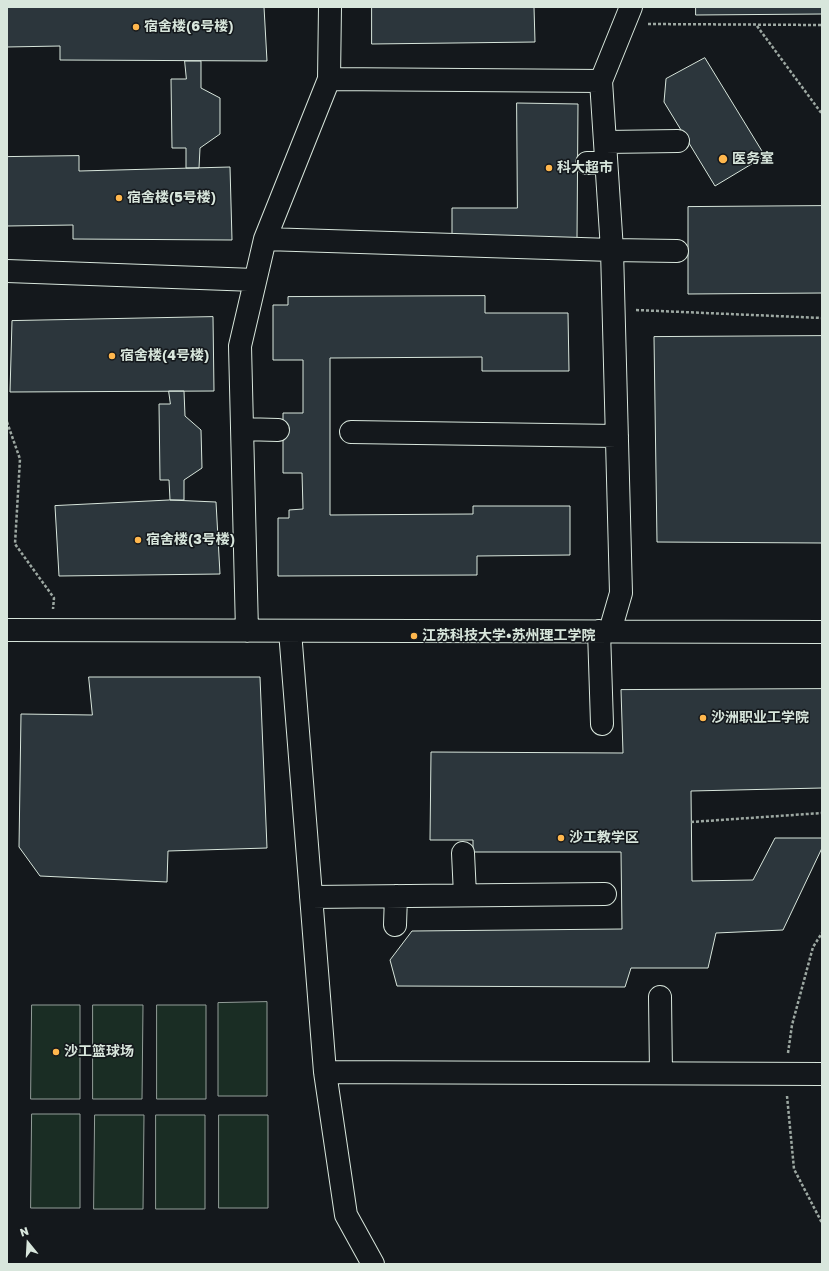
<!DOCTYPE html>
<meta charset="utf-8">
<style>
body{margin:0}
#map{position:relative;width:829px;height:1271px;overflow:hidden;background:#14181c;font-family:"Golos Text",sans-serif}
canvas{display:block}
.frame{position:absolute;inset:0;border:8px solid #d8e6dc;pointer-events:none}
.north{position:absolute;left:8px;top:1223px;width:40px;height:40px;-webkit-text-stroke:3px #14181c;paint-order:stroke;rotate:342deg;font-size:11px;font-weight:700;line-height:16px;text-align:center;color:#d8e6dc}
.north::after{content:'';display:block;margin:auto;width:14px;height:18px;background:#d8e6dc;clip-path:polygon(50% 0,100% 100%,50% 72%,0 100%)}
</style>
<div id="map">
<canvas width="829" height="1271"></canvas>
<div class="frame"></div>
<div class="north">N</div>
</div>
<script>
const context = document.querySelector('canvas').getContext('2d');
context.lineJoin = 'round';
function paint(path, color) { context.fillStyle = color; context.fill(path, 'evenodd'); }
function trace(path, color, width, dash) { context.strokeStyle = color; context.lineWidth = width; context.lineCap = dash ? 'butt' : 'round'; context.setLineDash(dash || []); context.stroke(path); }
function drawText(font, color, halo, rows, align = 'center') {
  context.font = font + ' "Golos Text","Noto Sans SC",sans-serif'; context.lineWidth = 3; context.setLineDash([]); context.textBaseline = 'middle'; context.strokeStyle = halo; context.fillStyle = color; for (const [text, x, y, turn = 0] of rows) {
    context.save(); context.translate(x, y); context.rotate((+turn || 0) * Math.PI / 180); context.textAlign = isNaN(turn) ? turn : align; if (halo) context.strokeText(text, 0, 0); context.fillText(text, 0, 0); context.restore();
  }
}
const green = new Path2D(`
 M267 1002V1096H218V1003Z
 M32 1005H80V1099H31Z
 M93 1005H143L142 1099H93Z
 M157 1005H206V1099H157Z
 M32 1114H80V1208H31Z
 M95 1115H144L143 1209H94Z
 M156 1115H205V1209H156Z
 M219 1115H268V1208H219Z`);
paint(green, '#1a2d24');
trace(green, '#939e99', 1);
const building = new Path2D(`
 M7 7H264L267 61 60 60V46L7 47Z
 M372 7H534L535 42 372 44Z
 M696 7H822V14L696 15Z
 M705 58 765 156 715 186 664 102 666 79Z
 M185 61H201V88L220 98V134L200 148 199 168H186V148H172L171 79H186Z
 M517 103 578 104 577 239H452V208H517Z
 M79 156V171L230 167 232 240 73 239V225L7 226V157Z
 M822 206V293L688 294V207Z
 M485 296V313H568L569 371H482V357L330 358V515L473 514V506H570V555L477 556V575L278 576V518H289V510L303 509 302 473H283V413H303V360H273V305H288V297Z
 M213 317 214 391 10 392 12 321Z
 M822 336V543L657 542 654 337Z
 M169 391H184L185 416 201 430 202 468 184 480V500H170L169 480H160L159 404H170Z
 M170 500 216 502 220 574 59 576 55 506Z
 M89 677H260L267 848 168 851 167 882 40 876 19 847 21 714 92 715Z
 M822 689V788L691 791 692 881 753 880 775 838H822V848L783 930 716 933 708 968H631L625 987 397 986 390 960 412 931 622 929 621 852H473V840H430L431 752 623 753 621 690Z`);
paint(building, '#2c363c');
trace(building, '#d8e6dc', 1);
const minor = new Path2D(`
 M329 79 601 81
 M605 142 678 141
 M587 163H606
 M265 239 612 250 677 251
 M7 271 255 280
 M242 429 278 430
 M351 432 617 436
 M7 630 822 632
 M247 631 240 346 265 239 329 79 330 7
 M290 631 325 1072 346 1215 373 1264
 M599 631 602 724
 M610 631 621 593 612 250 601 81 631 7
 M463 853 465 895
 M311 897 605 894
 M395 925 396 896
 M660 997 661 1073
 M325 1072 822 1074`);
trace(minor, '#d8e6dc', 24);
trace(new Path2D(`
 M648 24 822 25
 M757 26 822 114
 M636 310 822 318
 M7 422 20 459 15 544 54 598 53 609
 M691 822 822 813
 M788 1053 792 1025 813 947 822 933
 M787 1096 794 1169 822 1223`), '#9da8a2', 2.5, [3, 2]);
trace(minor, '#14181c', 22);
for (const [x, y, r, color] of [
 [136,27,4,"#ffb74d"],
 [723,159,5,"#ffb74d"],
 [549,168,4,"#ffb74d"],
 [119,198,4,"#ffb74d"],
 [112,356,4,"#ffb74d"],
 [138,540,4,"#ffb74d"],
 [414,636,4,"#ffb74d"],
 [703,718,4,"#ffb74d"],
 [561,838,4,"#ffb74d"],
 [56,1052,4,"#ffb74d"]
]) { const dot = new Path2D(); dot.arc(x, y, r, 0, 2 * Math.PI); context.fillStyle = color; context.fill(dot); trace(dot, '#14181c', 1.5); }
drawText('bold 14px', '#d8e6dc', '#14181c', [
 ["宿舍楼(6号楼)",144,27],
 ["医务室",732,159],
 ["科大超市",557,168],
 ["宿舍楼(5号楼)",127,198],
 ["宿舍楼(4号楼)",120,356],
 ["宿舍楼(3号楼)",146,540],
 ["江苏科技大学•苏州理工学院",422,636],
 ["沙洲职业工学院",711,718],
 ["沙工教学区",569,838],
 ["沙工篮球场",64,1052]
], 'left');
</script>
